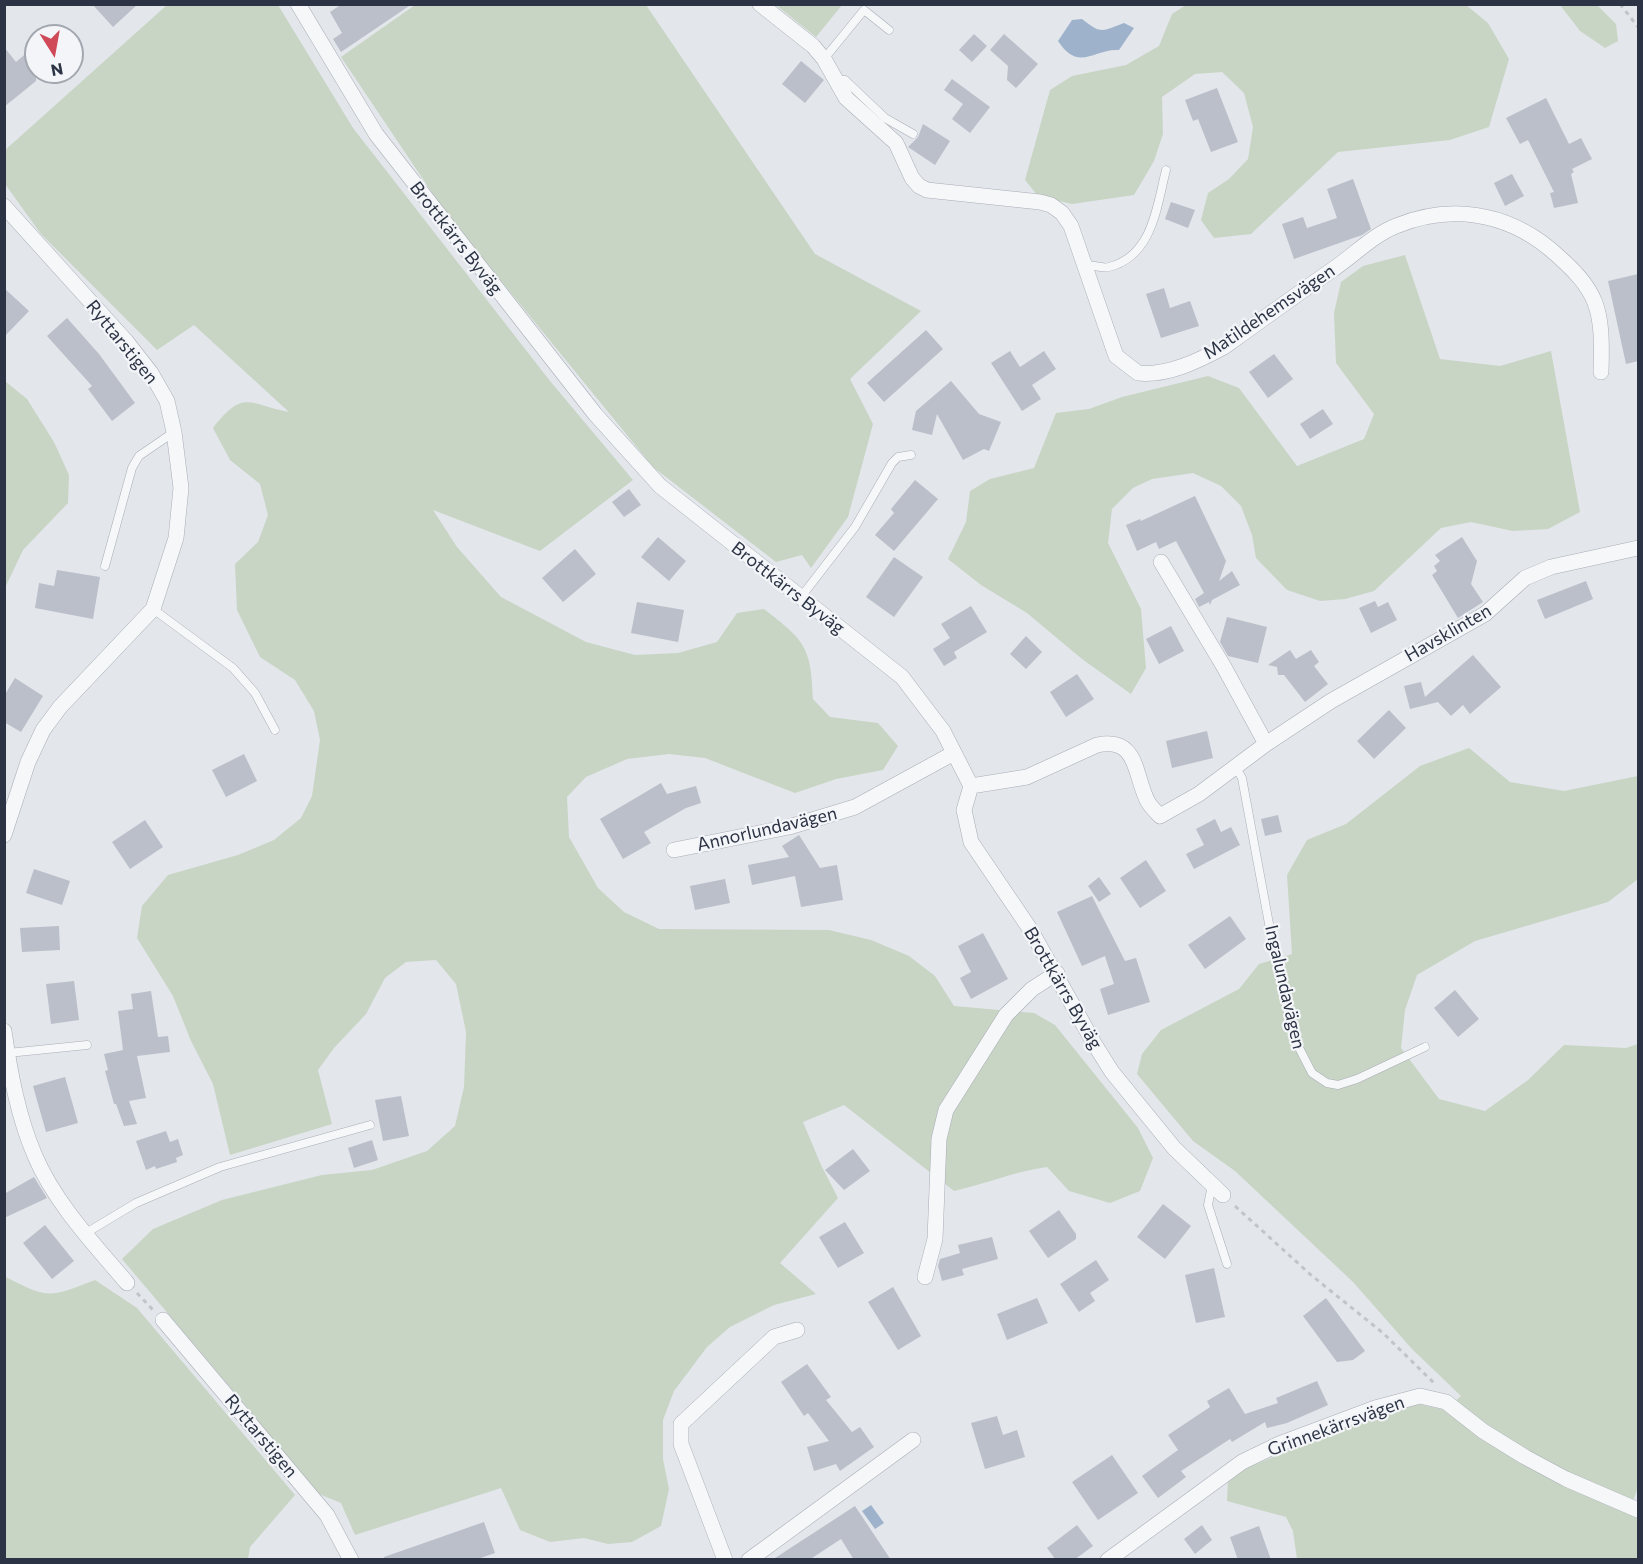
<!DOCTYPE html>
<meta charset="utf-8">
<style>
body{margin:0}
#map{position:relative;width:1643px;height:1564px;overflow:hidden;background:#e3e6eb;font-family:Commissioner,sans-serif}
canvas{display:block}
.frame{position:absolute;inset:0;border:6px solid #2b3344;pointer-events:none}
.north{position:absolute;left:24px;top:24px;width:60px;height:60px;box-sizing:border-box;background:#f3f5f8;border:2px solid #a3a7b0;border-radius:50%;rotate:169deg;font-size:16px;font-weight:700;line-height:24px;text-align:center;color:#2b3344}
.north::after{content:'';display:block;margin:auto;width:21px;height:27px;background:#d04958;clip-path:polygon(50% 0,100% 100%,50% 72%,0 100%)}
</style>
<div id="map">
<canvas width="1643" height="1564"></canvas>
<div class="frame"></div>
<div class="north">N</div>
</div>
<script>
const context = document.querySelector('canvas').getContext('2d');
context.lineJoin = 'round';
function paint(path, color) { context.fillStyle = color; context.fill(path, 'evenodd'); }
function trace(path, color, width, dash) { context.strokeStyle = color; context.lineWidth = width; context.lineCap = dash ? 'butt' : 'round'; context.setLineDash(dash || []); context.stroke(path); }
function drawText(font, color, halo, rows, align = 'center') {
  context.font = font + ' Commissioner,sans-serif'; context.lineWidth = 4.5; context.setLineDash([]); context.textBaseline = 'middle'; context.strokeStyle = halo; context.fillStyle = color; for (const [text, x, y, turn = 0] of rows) {
    context.save(); context.translate(x, y); context.rotate((+turn || 0) * Math.PI / 180); context.textAlign = isNaN(turn) ? turn : align; if (halo) context.strokeText(text, 0, 0); context.fillText(text, 0, 0); context.restore();
  }
}
paint(new Path2D(`
 M167 5H278L353 128 550 381 633 480 540 551 433 510 457 547 501 597 586 642 635 655 678 653 717 642 737 613 764 609C805 641 811 646 813 699L830 717 878 723 898 746 883 770 836 779 795 793 705 758 669 754 627 759 586 777 567 797 569 837 598 888 624 912 659 929 829 930 871 940 909 956 935 976 954 1006 1034 1013 1055 1025 1138 1128 1153 1158 1140 1191 1110 1203 1069 1191 1047 1167C1015 1171 986 1184 954 1191L844 1105 803 1122 821 1165 838 1198 780 1263 816 1294 774 1305 730 1327 707 1347 674 1391 663 1420V1459L669 1489 661 1526 632 1542 608 1544 584 1538 550 1542 520 1530 501 1488 355 1535 341 1503 314 1492 251 1412 122 1259 153 1229 222 1200 322 1175 372 1170 427 1151 455 1126 464 1087 466 1032 456 984 436 960 406 962 385 978 366 1014 334 1048 318 1070 332 1124 230 1155 213 1084 191 1041 173 996 137 938 142 906 168 875 238 855 274 840 301 818 312 796 320 740 314 711 295 680 260 657 237 610 235 564 258 542 268 515 260 484 230 460 213 428C244 388 249 405 289 412L194 325 157 350 41 234 5 184 4 151Z
 M415 5H646L815 254 921 311 850 379 873 424 848 517 811 568 802 555 776 562 653 467 445 212 341 57Z
 M776 5H842L816 37Z
 M1186 5H1466L1488 23 1509 59 1489 127 1450 140 1338 152 1251 234 1214 238 1201 220 1208 193 1229 179 1248 159 1253 127 1244 93 1222 72 1195 74 1162 97 1163 134 1154 161 1134 195 1072 204 1038 196 1025 180 1050 90 1072 76 1126 65 1159 46 1172 14Z
 M1560 5H1597L1616 24 1618 41 1605 48 1580 31Z
 M1405 255 1440 359 1500 366 1551 351 1580 512 1548 529 1513 531 1471 522 1441 528 1374 591 1345 599 1320 601 1287 590 1256 558 1252 535 1241 506 1221 486 1193 473 1152 479 1133 488 1112 509 1108 543 1141 609 1146 668 1131 694 1082 659 1027 613 981 585 948 559 966 522 970 491 990 479 1034 468 1056 413 1089 409 1122 397 1208 376 1239 388 1297 466 1364 439 1374 414 1336 363 1334 313 1341 282 1363 266Z
 M5 381 27 399 54 442 69 475 68 503 23 550 5 588Z
 M1469 748 1510 782 1564 791 1638 776V879L1608 902 1475 941 1417 975 1405 1010 1401 1048 1439 1099 1485 1111 1528 1080 1564 1045 1626 1048 1638 1044V1487L1630 1510 1638 1515V1559H1297L1293 1531 1286 1517 1227 1501 1228 1480 1249 1467 1379 1413 1418 1404 1445 1410 1461 1396 1412 1349 1353 1282 1235 1171 1193 1141 1137 1074 1142 1054 1161 1030 1239 989 1259 964 1292 954 1287 875 1307 840 1346 824 1420 766Z
 M4 1276C48 1299 49 1298 95 1280L137 1308 295 1495 250 1547 248 1559H5Z`), '#c8d5c4');
paint(new Path2D(`
 M1082 19C1102 35 1102 31 1124 23L1134 28 1119 50C1094 48 1079 73 1058 41L1072 20Z
 M871 1505 884 1523 875 1529 862 1511Z`), '#9eb2cb');
paint(new Path2D(`
 M92 4H138L113 27Z
 M342 4H412L341 52 333 39 342 33 330 12Z
 M974 34 987 46 972 62 959 50Z
 M1004 34 1038 64 1016 88 1007 80 1008 66 990 50Z
 M36 45V81L4 107V47L16 62Z
 M801 61 824 80 805 103 782 84Z
 M952 79 990 107 970 133 952 119 963 104 944 90Z
 M1217 88 1238 142 1211 152 1198 119 1193 121 1185 100Z
 M1546 98 1569 144 1581 138 1592 159 1572 169 1574 172 1571 174 1578 203 1554 208 1550 193 1554 192 1528 140 1520 144 1506 118Z
 M923 124 950 141 935 165 908 147 918 137Z
 M1512 174 1524 196 1505 206 1494 183Z
 M1353 179 1371 229 1362 235 1294 259 1282 224 1303 217 1307 228 1337 218 1327 189Z
 M1171 202 1195 210 1188 228 1165 219Z
 M1638 274V361L1626 364 1608 281Z
 M4 288 29 311 4 337Z
 M1164 288 1170 308 1190 301 1199 326 1161 338 1146 294Z
 M67 318 99 354 135 403 112 421 88 389 92 386 47 336Z
 M926 330 943 349 884 402 867 383Z
 M1010 351 1020 367 1044 351 1056 369 1032 385 1041 399 1022 411 991 363Z
 M1274 354 1293 379 1268 398 1249 372Z
 M951 381 979 414 1001 422 989 451 984 449 963 460 937 414 932 435 912 430 916 411Z
 M1323 409 1333 424 1310 439 1300 424Z
 M915 480 938 499 894 551 875 535 894 513 891 509Z
 M629 489 641 505 624 517 612 502Z
 M1195 496 1226 561 1219 581 1232 571 1240 585 1212 600 1210 605 1209 602 1199 607 1195 599 1204 593 1176 541 1159 549 1156 542 1137 551 1126 525 1140 519 1141 521Z
 M658 537 686 561 669 581 641 557Z
 M1462 537 1477 561 1471 584 1483 602 1458 618 1432 575 1437 571 1434 566 1440 561 1435 555Z
 M575 549 596 574 563 602 542 578Z
 M894 557 923 577 894 617 866 597Z
 M57 570 100 577 93 619 35 608 39 583 54 586Z
 M1586 581 1593 599 1545 619 1537 600Z
 M1375 601 1378 607 1388 602 1397 620 1371 633 1359 608Z
 M637 602 684 610 678 642 631 633Z
 M971 606 987 632 954 652 957 658 944 666 933 649 950 638 941 624Z
 M1227 617 1267 627 1258 663 1228 656 1220 642Z
 M1171 626 1184 651 1159 664 1146 639Z
 M1026 636 1042 652 1026 669 1010 654Z
 M1290 650 1296 659 1311 650 1319 662 1314 666 1328 684 1305 702 1284 675H1278L1277 667 1268 665Z
 M1473 655 1501 687 1470 714 1463 705 1451 716 1438 702 1410 709 1404 686 1421 682 1425 697Z
 M1077 674 1094 699 1066 717 1050 692Z
 M15 678 43 696 21 732 4 722V696Z
 M1389 710 1406 728 1374 759 1357 741Z
 M1207 731 1213 758 1172 768 1166 741Z
 M244 754 257 781 226 797 212 770Z
 M661 783 667 794 696 786 701 803 686 808 644 832 651 843 623 859 600 819Z
 M1278 815 1282 832 1265 836 1261 819Z
 M1215 819 1221 832 1231 827 1240 845 1194 869 1186 854 1204 845 1196 829Z
 M145 820 163 847 130 869 112 842Z
 M799 835 820 868 837 865 843 900 801 907 795 876 752 885 748 865 789 857 782 846Z
 M1146 860 1166 891 1140 908 1120 878Z
 M34 869 70 881 62 905 26 893Z
 M1099 877 1111 894 1099 902 1088 886Z
 M725 879 730 903 695 910 690 886Z
 M1092 896 1125 961 1136 958 1150 1002 1108 1015 1100 989 1114 984 1105 956 1082 966 1057 912Z
 M1230 916 1246 939 1205 969 1188 945Z
 M59 926 60 950 22 952 20 928Z
 M983 933 1008 979 971 999 960 978 971 972 958 946Z
 M74 981 79 1020 51 1024 46 984Z
 M1455 990 1479 1019 1458 1037 1434 1008Z
 M151 991 158 1037 168 1036 170 1052 137 1056 146 1098 129 1101 137 1124 124 1126 116 1104H114L105 1071 108 1070 104 1054 123 1050 118 1011 133 1009 131 994Z
 M65 1077 78 1123 46 1132 33 1086Z
 M401 1096 409 1136 383 1141 375 1100Z
 M166 1131 170 1142 178 1139 183 1155 176 1158 177 1162 156 1169 155 1166 146 1170 136 1141Z
 M372 1140 378 1160 354 1168 348 1148Z
 M853 1149 870 1171 844 1190 825 1170Z
 M34 1177 47 1198 4 1218V1194Z
 M1163 1204 1191 1226 1165 1259 1137 1237Z
 M1059 1210 1076 1234V1239L1048 1258 1029 1231Z
 M845 1222 864 1253 838 1268 819 1237Z
 M45 1225 74 1261 52 1279 23 1243Z
 M992 1237 998 1259 962 1269 964 1275 942 1281 938 1266 940 1259 960 1253 958 1245Z
 M1096 1260 1109 1280 1090 1293 1095 1301 1079 1312 1060 1284Z
 M1214 1268 1225 1317 1196 1323 1185 1275Z
 M893 1287 921 1336 898 1350 868 1302Z
 M1037 1298 1048 1323 1007 1340 997 1314Z
 M1326 1298 1365 1351 1353 1360 1337 1362 1303 1316Z
 M807 1364 831 1397 826 1400 852 1432 860 1427 874 1447 840 1471 836 1464 814 1471 807 1447 829 1441 808 1413 804 1416 781 1382Z
 M1317 1381 1328 1405 1287 1423 1267 1428 1265 1422 1232 1442 1230 1439 1181 1471 1186 1477 1158 1498 1142 1476 1178 1450 1168 1435 1210 1407 1207 1401 1229 1388 1245 1414 1278 1403 1276 1398Z
 M997 1416 1003 1435 1017 1430 1025 1457 985 1469 971 1423Z
 M1112 1455 1138 1493 1098 1520 1072 1482Z
 M855 1506 891 1560H854L841 1539 809 1560H772Z
 M484 1522 495 1553 475 1560H384V1557Z
 M1077 1525 1093 1546 1074 1560H1056L1047 1548Z
 M1202 1525 1212 1540 1195 1554 1184 1539Z
 M1259 1526 1271 1560H1238L1230 1537Z`), '#babfc9');
const lane = new Path2D(`
 M824 59 864 10 889 30
 M837 80H845L885 118 913 134
 M1086 266C1094 264 1101 269 1109 267 1153 256 1157 205 1166 170
 M105 566 132 468 139 456 174 432
 M801 597 855 527 892 463 898 457 911 455
 M153 609 233 668 255 693 275 730
 M1236 768 1242 778 1277 967 1294 1038 1312 1073 1327 1083 1338 1085 1357 1079 1425 1047
 M8 1053 87 1045
 M1212 1185 1208 1205 1227 1264
 M86 1233 136 1203 220 1167 370 1125`);
const street = new Path2D(`
 M298 4 376 134 595 414 660 486 902 677 943 731 971 786 964 810 971 842 1030 929 1095 1045 1112 1072 1174 1148 1223 1195
 M760 4 813 46 824 59 846 98 896 143 912 178 919 186 927 190 1040 202 1051 205 1062 213 1071 226 1116 356 1138 373C1168 376 1198 361 1224 347 1260 321 1296 295 1332 270 1353 256 1373 235 1396 226 1450 204 1505 212 1550 249 1599 291 1603 307 1601 372
 M4 206 126 341 151 373 167 401 174 432 181 488 176 538 153 609 60 707 43 730 28 762 4 835
 M1161 562 1224 667 1266 744
 M971 786 1027 777 1097 745C1139 736 1134 776 1148 802 1151 807 1156 812 1160 816L1199 794 1266 744 1331 701 1485 614 1525 578 1551 567 1638 548
 M674 850 789 827 855 807 954 753
 M4 1031C10 1072 18 1117 35 1156 55 1203 94 1244 127 1283
 M925 1277 935 1239 939 1139 946 1110 1006 1015 1032 989 1057 973
 M163 1320 327 1515 351 1560
 M725 1560 681 1444V1424L774 1337 797 1330
 M749 1560 913 1440
 M1108 1560 1242 1462 1279 1444 1375 1408 1420 1396 1446 1402 1483 1431 1525 1457 1566 1479 1638 1510`);
trace(lane, '#a8adb6', 9);
trace(street, '#a8adb6', 16);
trace(new Path2D(`
 M1620 4 1638 27
 M1235 1206 1311 1275 1383 1333 1434 1383
 M137 1293 153 1310`), '#c1c4ca', 3, [4.5, 4.5]);
trace(lane, '#f6f7f9', 8);
trace(street, '#f6f7f9', 15);
drawText('18px', '#2b3344', '#f3f5f8', [
 ["Brottkärrs Byväg",456,238,52],
 ["Matildehemsvägen",1269,312,-34],
 ["Ryttarstigen",122,342,51],
 ["Brottkärrs Byväg",788,588,38],
 ["Havsklinten",1448,633,-30],
 ["Annorlundavägen",767,829,-13],
 ["Ingalundavägen",1285,987,77],
 ["Brottkärrs Byväg",1063,988,60],
 ["Grinnekärrsvägen",1336,1426,-20],
 ["Ryttarstigen",261,1436,50]
]);
</script>
